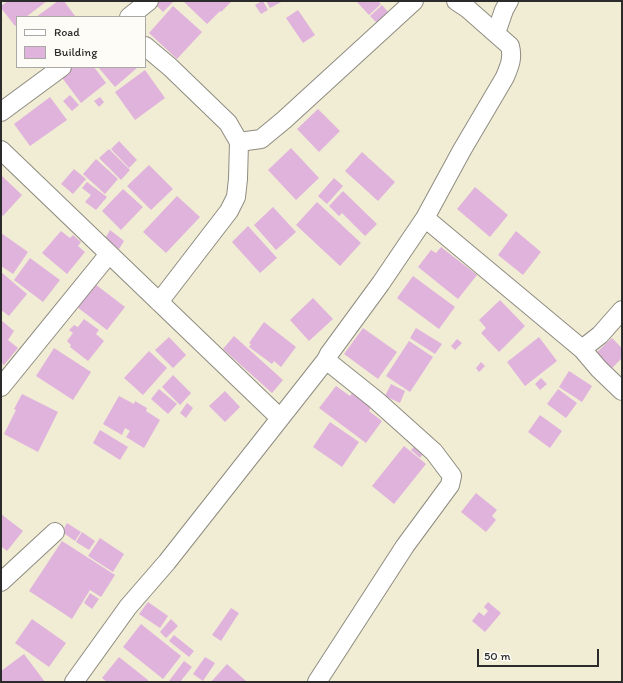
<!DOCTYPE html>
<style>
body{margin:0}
#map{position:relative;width:623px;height:683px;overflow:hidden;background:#f1ecd4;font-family:Itim,sans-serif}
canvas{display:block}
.frame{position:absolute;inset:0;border:2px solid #2b2b2b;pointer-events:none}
.legend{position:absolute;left:16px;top:16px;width:130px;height:52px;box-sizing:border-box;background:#fdfcf7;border:1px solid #a9a8a5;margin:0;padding:5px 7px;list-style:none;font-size:12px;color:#2b2b2b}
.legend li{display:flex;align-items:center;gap:8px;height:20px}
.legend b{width:20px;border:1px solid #a9a8a5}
.scale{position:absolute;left:477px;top:649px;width:122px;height:18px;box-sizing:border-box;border:2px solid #2b2b2b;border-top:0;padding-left:5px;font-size:12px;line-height:14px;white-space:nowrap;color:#2b2b2b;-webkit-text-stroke:3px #fdfcf7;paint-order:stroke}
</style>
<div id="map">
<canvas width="623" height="683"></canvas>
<div class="frame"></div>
<ul class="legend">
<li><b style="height:5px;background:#fff"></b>Road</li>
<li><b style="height:11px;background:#e0b3dd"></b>Building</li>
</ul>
<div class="scale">50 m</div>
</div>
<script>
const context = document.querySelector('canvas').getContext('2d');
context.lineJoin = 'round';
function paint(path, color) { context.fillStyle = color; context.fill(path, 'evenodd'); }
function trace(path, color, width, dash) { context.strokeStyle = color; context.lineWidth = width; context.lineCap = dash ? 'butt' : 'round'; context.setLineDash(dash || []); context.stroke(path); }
paint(new Path2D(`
 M8 1H47L26 17H17V24L15 26 1 8V6Z
 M58 1H64L75 16 74 17H36Z
 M160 1 162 2 163 1H174L163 12 156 5Z
 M183 1H232L221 12 220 11 207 24Z
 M262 1H263L268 10 261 14 255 5Z
 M266 1H283L270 8Z
 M359 1H378L381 4 369 15 357 2Z
 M382 5 389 13 377 23 370 16Z
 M173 6 202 32 177 59 149 33Z
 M298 10 315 35 303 43 286 18Z
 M69 67H94L106 83 81 103 60 75Z
 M98 67H138L115 87Z
 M145 70 165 98 135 120 115 92Z
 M70 95 79 105 72 111 63 101Z
 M50 97 67 120 30 146 14 124Z
 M100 97 104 102 99 107 94 101Z
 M318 109 340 131 319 152 297 129Z
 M119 141 137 160 129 168 111 149Z
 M291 148 319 178 296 200 268 170Z
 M109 149 130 170 121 180 99 158Z
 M362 152 395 182 378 201 345 171Z
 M96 159 118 179 105 194 83 174Z
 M149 165 173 189 151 210 127 186Z
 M74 169 86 179 73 194 61 184Z
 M1 175 22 195 3 216 1 214Z
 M334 178 343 186 327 204 318 196Z
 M87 182 107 197 96 210 85 202 91 195 82 188Z
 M475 187 508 215 490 237 457 209Z
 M123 189 143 207 121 230 102 211Z
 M343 191 377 224 365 236 342 213 339 216 329 206Z
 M177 196 200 217 166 253 143 232Z
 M317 202 361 243 340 266 296 225Z
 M273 207 296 232 276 250 254 225Z
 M248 226 277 258 260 273 232 242Z
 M110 230 124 241 119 249 105 239Z
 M61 231 70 238 73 235 81 242 78 246 85 252 67 274 42 253Z
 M516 231 541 252 523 275 498 255Z
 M1 233 28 252 13 274 1 266Z
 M441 247 477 275 458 299 418 267 431 250 436 253Z
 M30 258 60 280 43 302 14 280Z
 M1 272 27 294 9 316 1 310Z
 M413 276 455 307 439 329 397 298Z
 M95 284 125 307 107 330 77 307Z
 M313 298 333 319 309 341 290 320Z
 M500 300 525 326 499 352 481 333 486 328 479 320Z
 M84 319 99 330 96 334 104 341 88 361 70 347 71 345 67 341 73 333 69 330 74 325 78 327Z
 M1 320 14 331 8 340 18 348 4 365 1 362Z
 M264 322 296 347 281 367 274 361 272 364 249 347 251 344 249 343Z
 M363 328 397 352 378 379 344 354Z
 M416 328 442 344 435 354 410 338Z
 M234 336 283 380 272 393 223 349Z
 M169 337 186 355 173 368 155 350Z
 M539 337 557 361 525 386 507 362Z
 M612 338 622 348V358L611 369 596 353Z
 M457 339 462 343 455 350 451 346Z
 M409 341 433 357 410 392 386 376Z
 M54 348 91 372 73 400 36 376Z
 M149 351 167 368 143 395 124 378Z
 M481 362 485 366 479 372 476 368Z
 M569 371 592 386 582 402 559 387Z
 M173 375 191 393 180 405 162 387Z
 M541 378 547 384 540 390 535 384Z
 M391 384 405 391 400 403 385 396Z
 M336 386 350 396 352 393 371 407 369 411 382 421 366 443 319 408Z
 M159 389 177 404 168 414 151 399Z
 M558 389 577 403 566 418 547 404Z
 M225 391 240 407 225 422 209 406Z
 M22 394 58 412 38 452 4 434 16 410 14 409Z
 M119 396 134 404 135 401 147 408 146 411 160 420 144 448 126 437 130 431 125 428 122 435 103 424Z
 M187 403 193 408 186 418 180 413Z
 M540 415 562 431 550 448 528 432Z
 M330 422 359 442 342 467 313 447Z
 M100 430 128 447 120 460 93 443Z
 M404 446 426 464 394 504 372 486Z
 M415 446 423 454 420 458 411 450Z
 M476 493 497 510 492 516 496 520 486 532 461 512Z
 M1 514 23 531 7 551 1 546Z
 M67 523 81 532 75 541 62 532Z
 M82 532 95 541 89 550 76 542Z
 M100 538 124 554 113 572 88 556Z
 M62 541 115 575 101 597 90 590 72 619 29 591Z
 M90 593 99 599 92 609 84 603Z
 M148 602 168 616 160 628 139 614Z
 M488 602 501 613 485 632 472 621 479 612 484 616 488 611 484 607Z
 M231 608 239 613 221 641 212 635Z
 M32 619 66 643 49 667 15 643Z
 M171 619 178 626 166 638 160 632Z
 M141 624 181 656 163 679 123 647Z
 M174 635 194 651 189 657 169 641Z
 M24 654 45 682H1V671Z
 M119 657 148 680 147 682H107L102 678Z
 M205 657 215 663 203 681 193 674Z
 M184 661 192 667 180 682H170L169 681Z
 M227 664 247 682H211Z`), '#e0b3dd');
const minor = new Path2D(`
 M129 17 149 1
 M496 33 504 10 509 1
 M145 46 170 67 228 123 239 142 238 179 236 197 229 211 159 302
 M1 112 62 67
 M239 142 261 139 284 120 414 1
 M1 150 280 418
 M425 218 582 349 600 335 622 310
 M582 349 599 369 622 391
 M1 387 109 254
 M1 582 55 532
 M74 682 128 607 167 562 326 360 329 354 381 283 425 218 462 150 505 77C510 65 513 58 510 46L468 9 456 1
 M317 682 405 546 450 485 452 476 434 452 376 400 326 360`);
trace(minor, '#8e8c80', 20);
trace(minor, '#fff', 18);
</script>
